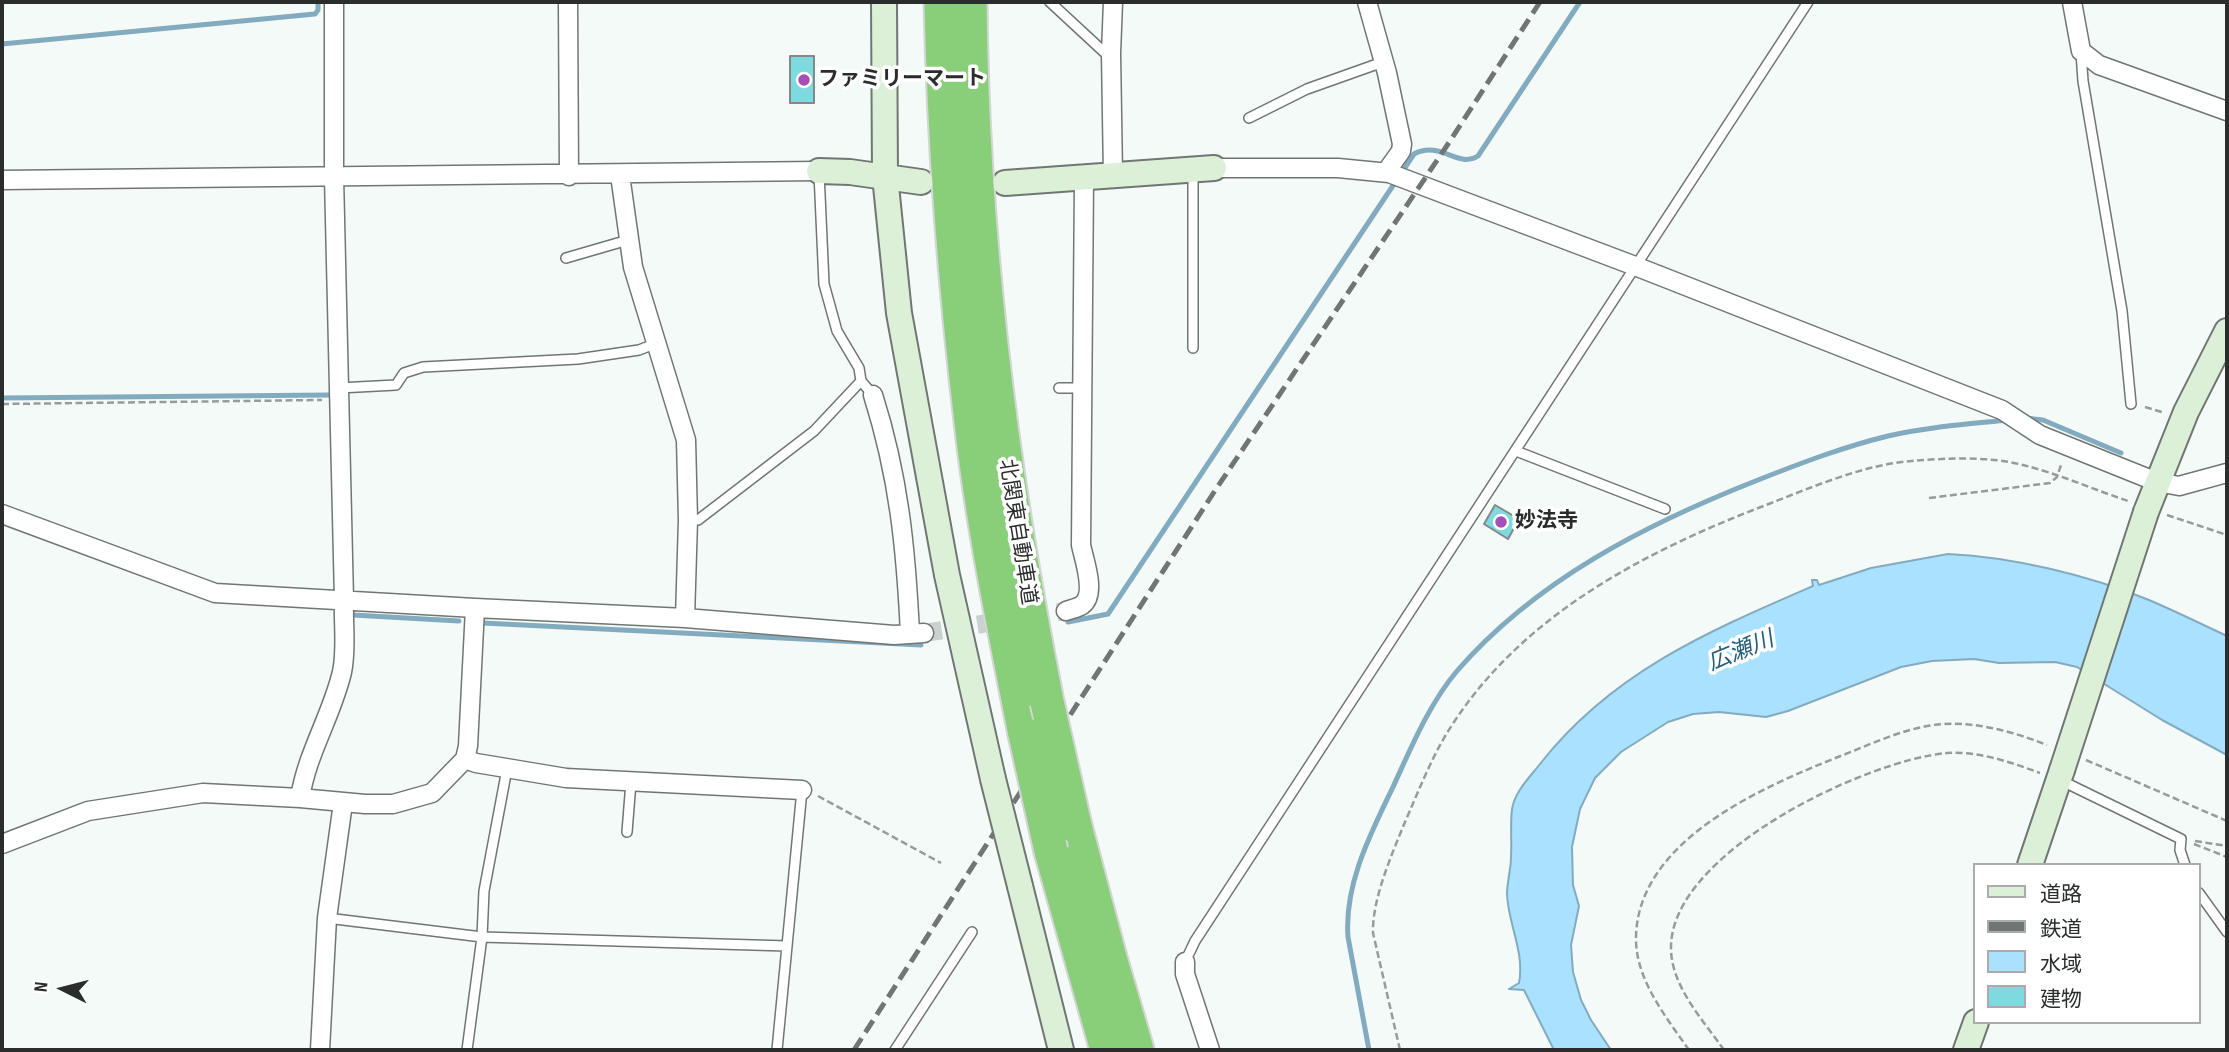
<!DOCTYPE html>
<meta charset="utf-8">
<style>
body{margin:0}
#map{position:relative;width:2229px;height:1052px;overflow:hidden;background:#f3faf7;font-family:"Sofia Sans Condensed","Noto Sans JP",sans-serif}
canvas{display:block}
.frame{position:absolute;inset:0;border:4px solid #2a2d2c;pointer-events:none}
.legend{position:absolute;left:1973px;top:863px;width:228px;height:161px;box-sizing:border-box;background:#fff;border:2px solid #aaabab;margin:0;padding:9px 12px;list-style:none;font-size:21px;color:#2a2d2c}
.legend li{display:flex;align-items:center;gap:14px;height:35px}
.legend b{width:35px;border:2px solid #aaabab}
.north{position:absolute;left:28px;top:954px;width:70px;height:70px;-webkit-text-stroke:5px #fff;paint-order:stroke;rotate:276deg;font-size:19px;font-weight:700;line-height:28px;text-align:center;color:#2a2d2c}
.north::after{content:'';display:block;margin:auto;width:24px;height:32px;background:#2a2d2c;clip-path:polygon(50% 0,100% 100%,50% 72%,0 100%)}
</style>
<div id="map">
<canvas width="2229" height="1052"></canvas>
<div class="frame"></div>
<ul class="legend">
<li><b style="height:9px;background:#dcf0d7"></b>道路</li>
<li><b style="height:9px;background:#717574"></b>鉄道</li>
<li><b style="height:19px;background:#a9e1fe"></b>水域</li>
<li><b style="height:19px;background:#7edadf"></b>建物</li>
</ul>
<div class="north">N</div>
</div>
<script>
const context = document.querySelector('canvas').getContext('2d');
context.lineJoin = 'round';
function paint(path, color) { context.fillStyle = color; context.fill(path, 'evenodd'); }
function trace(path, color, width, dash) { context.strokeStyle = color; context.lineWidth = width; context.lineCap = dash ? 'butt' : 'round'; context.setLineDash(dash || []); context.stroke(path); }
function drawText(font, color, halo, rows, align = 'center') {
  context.font = font + ' "Sofia Sans Condensed","Noto Sans JP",sans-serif'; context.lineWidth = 7; context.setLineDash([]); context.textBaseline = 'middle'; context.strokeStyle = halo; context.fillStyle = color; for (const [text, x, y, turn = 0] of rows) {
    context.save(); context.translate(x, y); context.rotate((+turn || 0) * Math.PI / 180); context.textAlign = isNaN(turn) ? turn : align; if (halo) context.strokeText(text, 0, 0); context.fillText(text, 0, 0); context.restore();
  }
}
const water = new Path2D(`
 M1948 554C2013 557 2088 575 2149 600 2175 611 2201 624 2227 636V755L2162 720 2077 667 2055 662 1999 663 1974 659 1932 661 1901 667 1788 711 1766 717 1719 712 1693 714 1668 722 1621 752 1595 778 1580 809 1572 847 1573 885 1579 906 1571 945 1573 972 1581 1000 1591 1020 1611 1050H1554L1524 990 1509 989 1519 983C1525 952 1508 924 1507 894 1507 882 1511 869 1511 857 1512 841 1510 824 1512 809 1515 791 1530 777 1540 764 1612 672 1709 631 1813 586L1812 580H1817L1819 585 1871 568Z`);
paint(water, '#a9e1fe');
trace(water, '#83abbf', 2);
trace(new Path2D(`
 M2 44 315 14 318 10V2
 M2 398 329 395
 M2025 418 2043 420 2121 453
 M353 615 459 621
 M1068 622 1108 614 1414 154C1441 140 1458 169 1478 156L1580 2
 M483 623 921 645
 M1369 1050 1348 937C1344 884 1371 833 1393 787 1411 748 1429 704 1457 671 1536 580 1646 524 1758 480 1801 463 1843 447 1888 436 1926 427 1969 424 2008 420`), '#83abbf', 5);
const building = new Path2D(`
 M790 56H814V103H790Z
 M1495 505 1519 519 1508 539 1484 524Z`);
paint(building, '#7edadf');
trace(building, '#828989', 2);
trace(new Path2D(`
 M924 633 1066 611`), '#cbd1ce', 18, [18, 9]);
const lane = new Path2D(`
 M1050 2 1104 52 1111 53
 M2081 52 2083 81 2122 311 2131 404
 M1249 118 1307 89 1383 62
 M1193 171V348
 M819 173 824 284 837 331 859 368 861 381
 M566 258 628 240
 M339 388 396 385 404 373 423 367 578 359 639 350 657 343
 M1059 388H1081
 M1516 451 1665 509
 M688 520H698L814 431 861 381 873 395
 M2060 780 2181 839 2180 850 2185 865
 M627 832 631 782
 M2199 893 2227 932
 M327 918 482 937 787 946
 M1185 962 1195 941 1808 2
 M467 1050 482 937 484 891 507 769
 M777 1050 802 790
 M895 1050 972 932`);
const street = new Path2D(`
 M568 2 569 176
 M1113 2 1111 53 1113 176
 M1367 2 1387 73 1402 144 1401 151 1386 172
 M2072 2 2081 51 2099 65 2227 111
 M1214 168H1338L1389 173 1635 266 2002 410 2040 435 2157 482 2179 486 2227 473
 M620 175 633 267 686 440 688 520 685 618
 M2 180 819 171
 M873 395C899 477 906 549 910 634
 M2 514 215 593 475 608 685 618 894 635 924 633
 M1066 611C1071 609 1078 608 1082 605 1097 594 1084 560 1081 545L1084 178
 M465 759 476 763 566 778 802 790
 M300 798C307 753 332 715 342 672 347 649 343 623 344 600L334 177V2
 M2 844 88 811 203 793 300 798 365 804H393L432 793 465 759 468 746 475 608
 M1185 962V974L1210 1050
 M320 1050 327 918 343 803`);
const secondary = new Path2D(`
 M884 2 885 176 899 313 947 575 993 779
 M819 171 850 172 921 182
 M1005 183 1214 168
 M2146 512 2186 412 2227 331
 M2030 865 2062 770
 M1020 886 1061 1050
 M1966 1050 1976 1022`);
const highway = new Path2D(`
 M941 2C944 145 955 288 972 430 984 532 1005 633 1025 734
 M970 2C972 237 1001 472 1047 702
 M1075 826 1110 958 1137 1050
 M1051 851 1107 1050`);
trace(lane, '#707673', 12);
trace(street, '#707673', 21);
trace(secondary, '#707673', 28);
trace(highway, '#d4d5d5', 37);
trace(new Path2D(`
 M2 404 322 400
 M2145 407 2165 413
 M1929 498 2050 483 2057 477 2062 462
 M2167 515 2227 535
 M2086 760 2227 821
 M818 796 941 863
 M2195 841 2227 846
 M2194 844 2227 857
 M1400 1050 1373 933C1372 899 1392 854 1405 822 1420 788 1433 753 1454 722 1526 613 1646 551 1766 505 1810 488 1865 464 1912 461 1947 458 1988 456 2023 465 2056 473 2095 490 2128 501
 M1689 1050C1666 1017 1635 979 1636 937 1638 840 1763 787 1838 757 1869 745 1900 730 1933 725 1971 720 2012 731 2047 745
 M1724 1050C1703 1020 1671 986 1671 948 1670 853 1866 760 1947 753 1979 751 2010 762 2040 773`), '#979c9a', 2.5, [7, 3.5]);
trace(lane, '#fff', 9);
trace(street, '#fff', 18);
trace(secondary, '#dcf0d7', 24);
trace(highway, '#89ce79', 33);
trace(new Path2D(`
 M854 1050 1216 489 1448 144 1540 2`), '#717574', 5, [14, 7]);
const secondaryBridge = new Path2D(`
 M2062 770 2146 512
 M993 779 1020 886`);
const highwayBridge = new Path2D(`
 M1047 702 1075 826
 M1025 734 1051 851`);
trace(secondaryBridge, '#707673', 28, []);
trace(highwayBridge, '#d4d5d5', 37, []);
trace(secondaryBridge, '#dcf0d7', 24);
trace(highwayBridge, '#89ce79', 33);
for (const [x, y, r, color] of [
 [804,80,7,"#a74db8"],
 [1501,522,7,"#a74db8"]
]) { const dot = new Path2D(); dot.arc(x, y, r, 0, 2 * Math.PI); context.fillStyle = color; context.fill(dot); trace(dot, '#fff', 2.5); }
drawText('bold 21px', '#2a2d2c', '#fff', [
 ["ファミリーマート",818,80],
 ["妙法寺",1515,522]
], 'left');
drawText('21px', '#2a2d2c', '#fff', [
 ["北関東自動車道",1017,532,81]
]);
drawText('italic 23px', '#265e77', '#fff', [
 ["広瀬川",1741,652,-22]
]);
</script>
